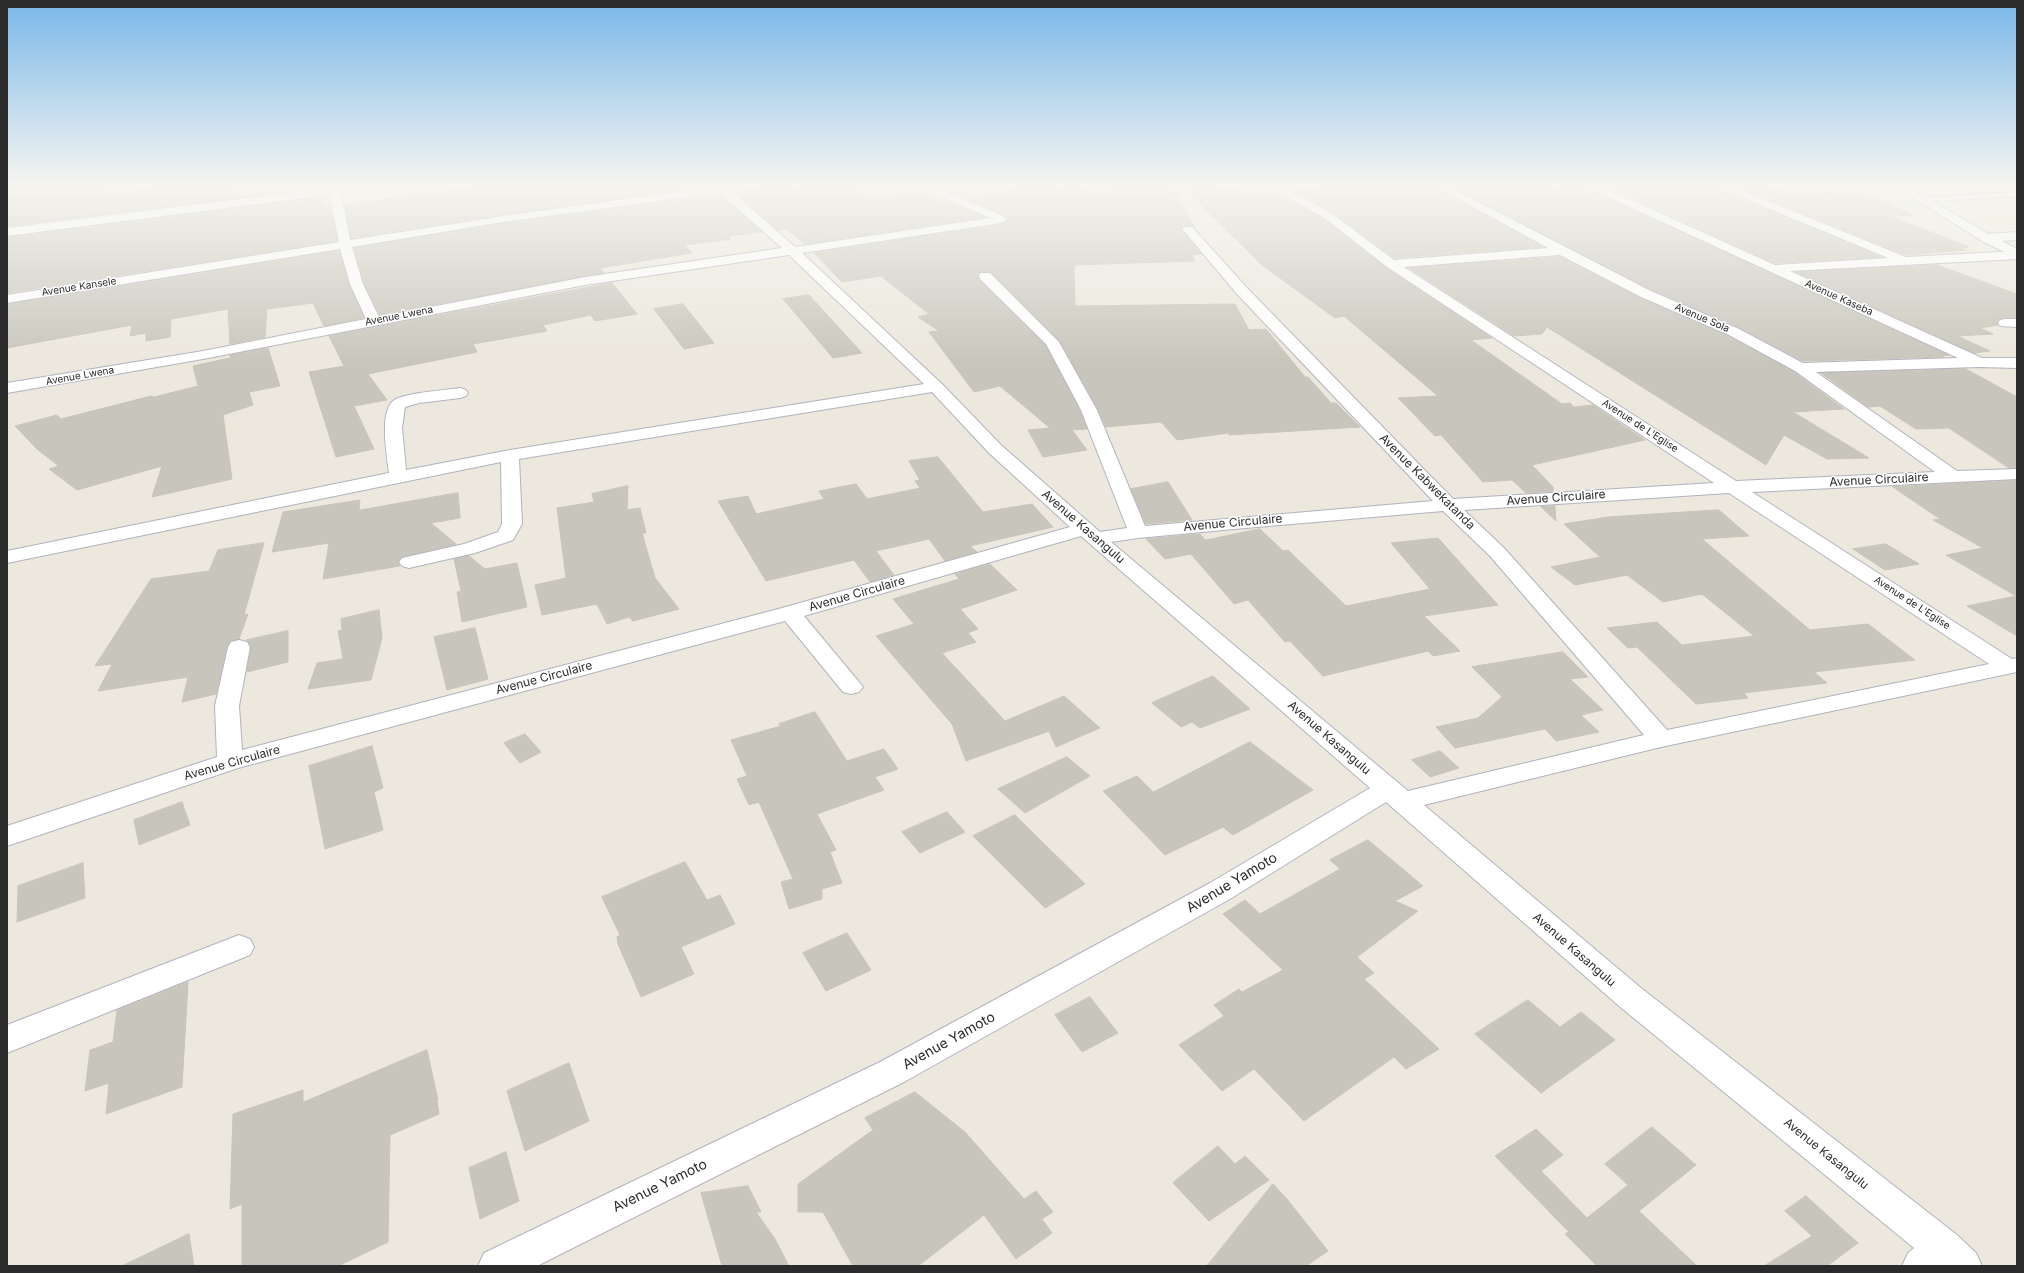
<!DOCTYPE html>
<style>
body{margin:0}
#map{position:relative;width:2024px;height:1273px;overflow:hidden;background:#ece8de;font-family:Inter,sans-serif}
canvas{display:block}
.frame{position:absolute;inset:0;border:8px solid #2b2b2b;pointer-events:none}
</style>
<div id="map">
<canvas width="2024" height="1273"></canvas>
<div class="frame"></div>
</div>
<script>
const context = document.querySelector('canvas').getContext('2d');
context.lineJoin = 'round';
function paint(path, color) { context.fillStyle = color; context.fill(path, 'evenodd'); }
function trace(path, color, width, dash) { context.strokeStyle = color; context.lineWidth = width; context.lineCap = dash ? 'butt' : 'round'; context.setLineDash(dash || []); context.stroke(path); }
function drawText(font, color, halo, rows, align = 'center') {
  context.font = font + ' Inter,sans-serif'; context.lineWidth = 3; context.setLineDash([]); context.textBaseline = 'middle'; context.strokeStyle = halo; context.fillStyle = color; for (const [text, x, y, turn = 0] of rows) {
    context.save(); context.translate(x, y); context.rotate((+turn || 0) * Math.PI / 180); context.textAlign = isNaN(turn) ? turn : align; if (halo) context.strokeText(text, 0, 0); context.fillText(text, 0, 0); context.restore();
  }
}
paint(new Path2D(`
 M2017 186V229L1998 230 1928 190Z`), '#ede7ce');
const building = new Path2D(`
 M7 185H106V193L171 185H236V196L262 193V195L7 226Z
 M485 185H712V186L503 215 351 238 345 205 395 198V196Z
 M774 185H787L790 188 822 185H853L869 198 923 191 943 203 950 202 985 217 805 244 786 229 778 230 735 192 756 189 762 186Z
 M1030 185 1044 187 1053 185 1059 187 1075 185 1107 194 1109 185H1172L1195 228 1192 226H1184L1181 230 1202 254 1191 255 1195 261 1074 265 1075 306 1235 304 1249 330 1266 329 1305 377H1308L1331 403H1336L1360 427 1229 435V433L1177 440 1161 422 1106 427 1098 409 1060 341 991 272H979L978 276 979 280 1045 345 1080 411 1087 429 1072 430 1087 450 1043 457 1028 430 1050 428 1000 386 974 392 929 332 939 331 918 317 929 314 881 276 842 282 814 253 1002 224 1008 220 1004 215 966 198Z
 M1183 185H1207L1221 189 1232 187 1248 193 1273 191 1325 220 1386 268 1492 338 1471 340 1562 404 1570 403 1574 407 1593 405 1645 440 1532 465 1553 487V491L1526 493 1512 480 1483 482 1441 435 1435 436 1398 398 1438 396 1344 316 1335 318 1262 265 1206 210Z
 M1360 185H1432L1543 247 1394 258 1335 214 1291 189Z
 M1447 185H1544L1549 187 1584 186 1585 188 1949 355 1942 356 1944 357 1803 361 1740 328 1652 290Z
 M1603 185H1684L1688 187 1712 185 1881 257 1775 263Z
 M1763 185 1772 188H1784L1799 194 1860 191 1913 215 1890 216 1969 247 1960 248 1966 250 1906 255 1736 186Z
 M720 195 762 232 729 236 731 239 685 245 692 253 600 268 604 273 380 315 364 283 354 248 503 223Z
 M324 197 325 207 330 206 337 241 7 293V237Z
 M339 251 349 284 364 318 324 326 313 303 267 309 265 337 230 344 228 309 171 319 170 337 146 341V333L130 336 132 325 7 348V304Z
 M1560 257 1640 298 1728 336 1794 372 1844 409 1793 412 1869 458 1827 459 1784 435 1766 465 1547 327 1542 334 1514 336 1409 268Z
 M1937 265 2017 294V318L2000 319 1997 322 1998 325 1980 328 1993 334 1957 336 1990 351 1974 353 1796 272Z
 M612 283 637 314 595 321 591 315 543 325 547 331 473 344 477 352 368 374 387 400 354 406 374 449 336 457 309 372 344 366 329 336Z
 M809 295 862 353 833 358 783 299Z
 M683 304 714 343 684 349 654 309Z
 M268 348 280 386 249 392 253 405 223 415 232 479 152 497 162 466 77 490 49 469 59 466 38 450 15 426 57 415 61 419 151 396 154 397 198 386 193 366 230 358V355Z
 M1966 369 2017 397V468H2009L1949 428 1916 429 1880 406 1868 407 1821 373Z
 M938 457 983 512 1032 504 1053 527 970 546 977 552 945 561 929 539 876 551 894 575 870 582 854 560 766 581 718 501 748 496 756 514 824 499 819 491 856 484 867 499 920 488 915 481 920 480 909 461Z
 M2017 480V636L1967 606 2016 596 1946 555 1983 548 1933 520 1940 519 1893 487Z
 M1168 482 1192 520 1146 524 1131 489Z
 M628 486 627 510 640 508 646 533H642L655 578 679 609 633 621 629 617 607 624 597 604 542 615 535 585 566 578 557 508 594 502 592 494Z
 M458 493 460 518 431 523 456 544 402 557 398 562 400 566 323 579 329 543 272 552 283 512 360 500 359 510Z
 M1555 506 1556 521 1541 507Z
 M1719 510 1749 536 1702 539 1810 630 1868 624 1915 660 1814 672 1827 683 1744 693 1748 698 1696 704 1637 647 1628 648 1607 628 1657 622 1682 645 1754 636 1702 594 1663 602 1627 575 1575 585 1551 567 1600 557 1564 524 1608 517Z
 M1260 529 1283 551 1288 550 1346 606 1430 589 1391 543 1438 538 1498 605 1424 616 1460 651 1433 656 1428 651 1323 676 1290 641 1285 642 1248 600 1234 604 1191 554 1165 559 1146 539 1200 534 1205 540Z
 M264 543 244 615 248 614 239 639 231 641 227 646 216 694 182 702 188 677 98 691 112 664 95 666 151 579 209 571 218 550Z
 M1886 544 1919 564 1885 570 1853 549Z
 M469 556 485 569 517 563 527 607 462 622 457 592 461 591 454 559Z
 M990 564 1017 590 960 609 978 629 968 633 976 642 942 653 1005 721 1064 696 1100 728 1056 747 1049 731 966 761 952 724 876 636 914 624 893 599 959 579 955 574Z
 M379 610 382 638 371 680 308 689 317 663 343 659 338 631 342 630 341 619Z
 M475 628 488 679 447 690 434 637Z
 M288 631V662L247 672 251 647 247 640Z
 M1563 652 1588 677 1570 679 1603 710 1581 715 1599 732 1556 741 1545 729 1455 748 1436 727 1478 718 1502 697 1472 667Z
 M1213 676 1250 709 1200 728 1192 722 1181 727 1152 703Z
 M815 712 847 761 884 749 898 769 875 777 884 790 817 814 836 850 830 852 842 883 822 889V899L789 909 781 882 793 879 759 802 749 805 737 779 747 776 731 740 781 726 779 724Z
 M525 734 541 752 520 763 504 743Z
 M1250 742 1313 790 1233 835 1223 827 1165 855 1103 791 1137 776 1153 792Z
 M372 746 383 788 374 792 383 830 325 849 309 766Z
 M1440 751 1459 768 1430 777 1412 760Z
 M1067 757 1090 776 1025 813 998 789Z
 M182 802 190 825 139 845 134 820Z
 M947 812 965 832 920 853 902 832Z
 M1015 815 1085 884 1045 908 973 836Z
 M1368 840 1423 886 1395 901 1418 911 1357 957 1374 973 1364 979 1439 1049 1406 1069 1394 1057 1304 1121 1254 1069 1222 1091 1179 1045 1224 1016 1214 1005 1239 989 1242 992 1283 970 1223 914 1245 900 1260 914 1340 869 1330 860Z
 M685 862 707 900 720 895 735 924 681 947 694 974 641 997 618 944 617 937 620 935 602 897Z
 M83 863 85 898 17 922 18 886Z
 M847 933 871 970 826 991 803 953Z
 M188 982 182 1087 106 1114 109 1083 85 1091 90 1050 113 1042 117 1010Z
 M1090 997 1118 1033 1082 1052 1055 1015Z
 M1528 1000 1560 1027 1581 1012 1615 1040 1541 1093 1475 1034Z
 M427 1050 438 1100 437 1101 439 1114 390 1135 388 1242 338 1266H242V1204L230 1209 233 1114 303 1090V1102Z
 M569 1063 589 1121 525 1151 507 1091Z
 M915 1092 965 1132 1024 1199 1036 1191 1053 1212 1042 1219 1052 1233 1016 1259 984 1215 918 1266H853L823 1212H798V1184L873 1130 865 1118Z
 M1652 1127 1696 1165 1639 1211 1697 1266H1597L1565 1234 1569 1232 1495 1156 1536 1129 1563 1155 1541 1171 1587 1218 1628 1185 1605 1164Z
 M1218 1146 1235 1164 1245 1156 1269 1180 1209 1221 1173 1183Z
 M506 1152 519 1201 480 1219 469 1168Z
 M1273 1184 1287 1199 1328 1251 1306 1266H1207Z
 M748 1186 761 1212H756L775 1239 789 1266H722L701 1193Z
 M1806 1196 1858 1243 1827 1266H1764L1812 1236 1785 1211Z
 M189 1234 194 1266H122Z`);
paint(building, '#c8c6bc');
trace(building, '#c8c4b7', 1);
const lane = new Path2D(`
 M2017 192V196L1923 202 1919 200 1923 198Z`);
const street = new Path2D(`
 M326 185H336L344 207 350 240 503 216 714 187 713 185H761L760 187 756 188 731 191 795 247 990 218 920 187 919 185H932L1003 216 1007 220 1001 223 802 253 942 384 1001 445 1100 532 1127 528 1081 410 1046 344 980 279 979 276 980 273H990L1059 342 1097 410 1145 526 1433 501 1237 294 1184 231 1182 229 1184 227H1192L1247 288 1453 499 1714 483 1387 267 1326 219 1270 187 1269 185H1281L1334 215 1394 260 1548 248 1433 185H1445L1651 291 1739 329 1803 363 1958 358 1586 187 1585 185H1598L1775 265 1888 258 1717 187 1716 185H1729L1906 257 2017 251V259L1790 271 1982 358H2017V368L1979 367 1816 372 1957 471 2017 469V479L1752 492 2012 659 2017 658V672L1661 747 1424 805 1641 988 1957 1235 1976 1253 1982 1266H1902L1908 1253 1914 1248 1619 1006 1386 802 1230 899 904 1082 537 1266H478L484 1253 880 1062 1210 883 1370 788 1081 536 804 616 859 682 863 687 859 692 851 694 843 692 785 621 238 768 7 846V826L217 757 215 706 228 647 231 642 239 640 247 642 250 647 239 706 242 750 782 608 1070 527 989 453 932 392 519 459 522 524 513 540 475 553 409 568 402 566 399 562 402 558 464 544 498 532 502 524 501 462 7 563V551L389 473C387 456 379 413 393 401 402 393 446 390 460 388L466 390 468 393 466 396 460 398 419 403 405 407 402 428 406 470 510 450 924 384 789 255 585 285 203 359 7 393V383L203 351 366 319 350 284 340 249 7 303V295L339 242 329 195 7 236V228L327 188ZM720 193 782 248 585 277 379 317 363 284 352 247 503 222ZM1560 255 1641 297 1729 335 1795 371 1935 472 1736 481 1404 267ZM1729 493 1989 664 1667 730 1504 548 1464 510ZM1443 511 1490 556 1644 735 1408 791 1111 542 1138 538 1234 529Z
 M2017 232V240L1986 242 1980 238 1986 234Z
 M2005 319H2017V327L2000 326 1998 323 2000 320Z
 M239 935 250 939 254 947 250 955 7 1053V1025Z`);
const secondary = new Path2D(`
 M1893 185H1905L1990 235 2017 249V258L1982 241Z`);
trace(lane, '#b1b2be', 2);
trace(street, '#b1b2be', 2);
trace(secondary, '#b1b2be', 2);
paint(lane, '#fff');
paint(street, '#fff');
paint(secondary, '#fff');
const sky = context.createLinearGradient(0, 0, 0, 363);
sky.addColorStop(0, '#79b7e9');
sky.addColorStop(0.51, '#f6f5f0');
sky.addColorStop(1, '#f6f5f000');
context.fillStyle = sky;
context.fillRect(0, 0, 2024, 363);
drawText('10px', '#2b2b2b', '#fff', [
 ["Avenue Kansele",79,287,-9],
 ["Avenue Kaseba",1839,298,24],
 ["Avenue Lwena",399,316,-11],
 ["Avenue Sola",1702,318,23],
 ["Avenue Lwena",80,376,-10],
 ["Avenue de L'Eglise",1640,426,33],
 ["Avenue de L'Eglise",1912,603,33]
]);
drawText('12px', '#2b2b2b', '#fff', [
 ["Avenue Circulaire",1879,480,-3],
 ["Avenue Kabwekatanda",1427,482,45],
 ["Avenue Circulaire",1556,498,-4],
 ["Avenue Circulaire",1233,523,-5],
 ["Avenue Kasangulu",1083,527,41],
 ["Avenue Circulaire",857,594,-16],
 ["Avenue Circulaire",544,678,-15],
 ["Avenue Kasangulu",1329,738,41],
 ["Avenue Circulaire",232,763,-16],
 ["Avenue Kasangulu",1574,950,41],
 ["Avenue Kasangulu",1826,1154,39]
]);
drawText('14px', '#2b2b2b', '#fff', [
 ["Avenue Yamoto",1232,883,-31],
 ["Avenue Yamoto",949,1041,-29],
 ["Avenue Yamoto",660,1186,-26]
]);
</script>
